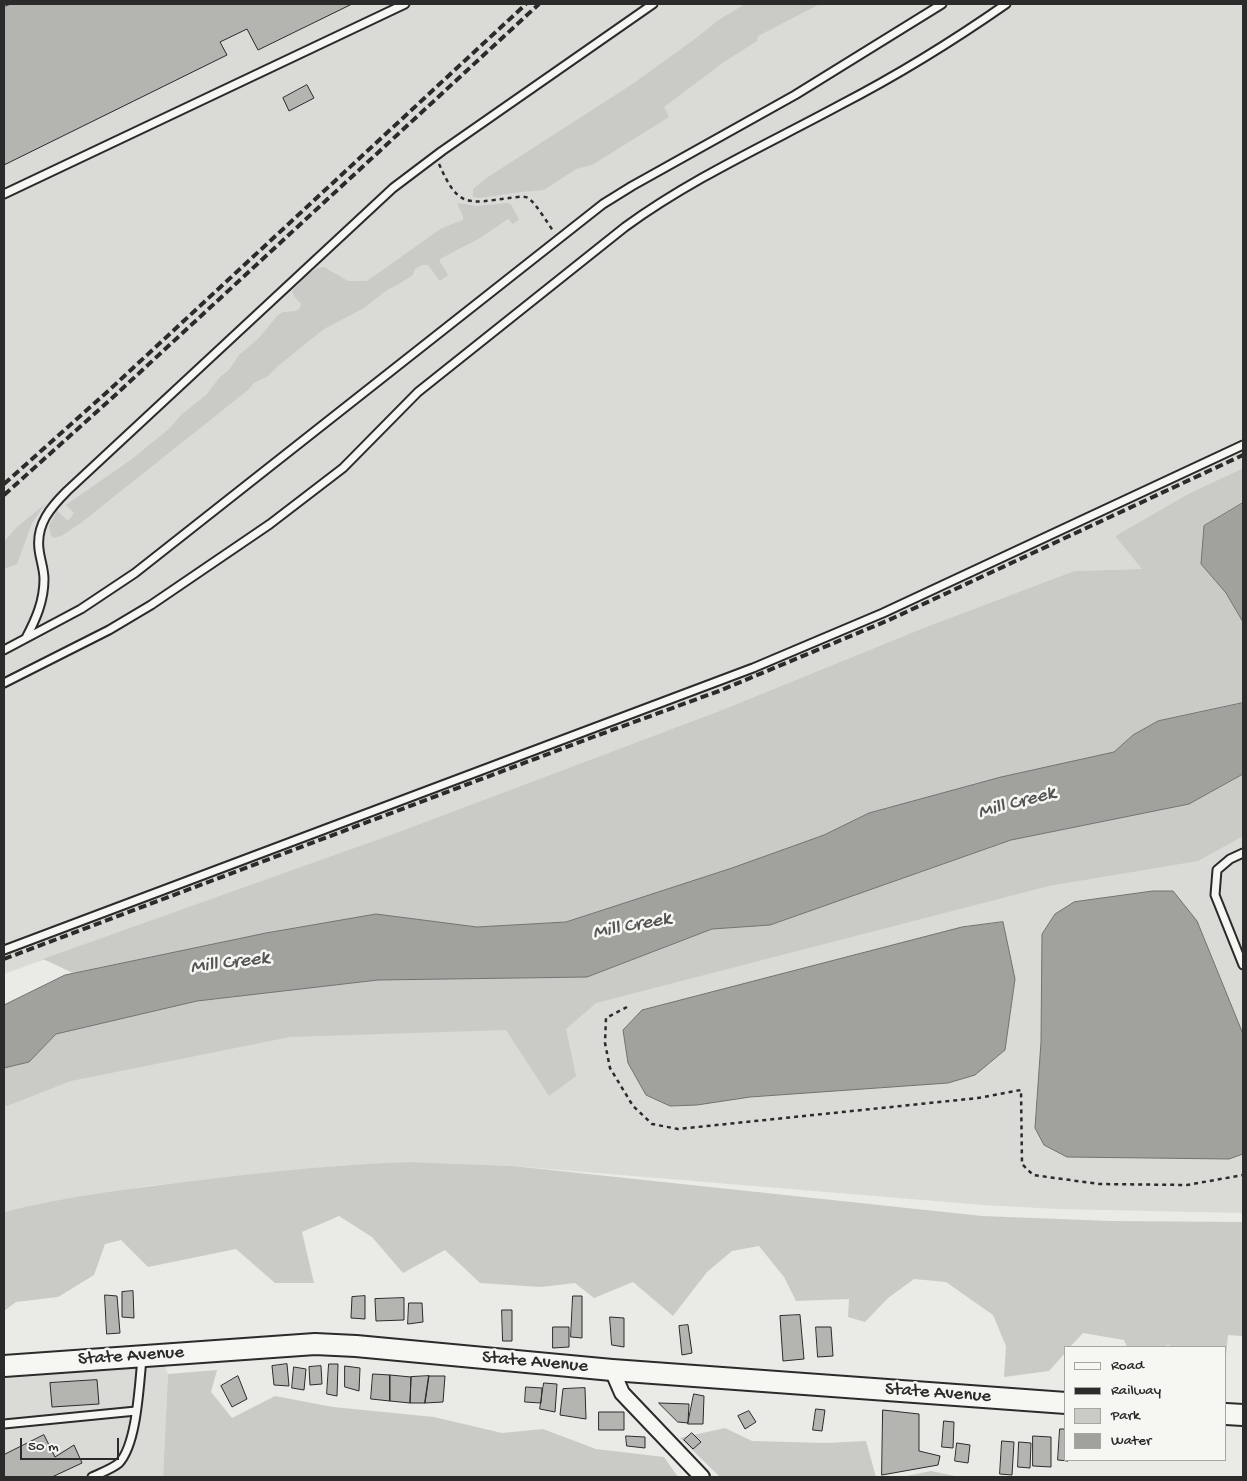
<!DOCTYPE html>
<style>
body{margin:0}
#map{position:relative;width:1247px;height:1481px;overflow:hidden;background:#eaeae6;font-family:"Gochi Hand",sans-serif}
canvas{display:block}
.frame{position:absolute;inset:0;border:5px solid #2b2b2b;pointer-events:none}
.legend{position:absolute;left:1064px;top:1346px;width:162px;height:115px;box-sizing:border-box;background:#f6f6f2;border:1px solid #a5a5a2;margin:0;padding:6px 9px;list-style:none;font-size:15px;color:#2b2b2b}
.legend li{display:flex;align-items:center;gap:10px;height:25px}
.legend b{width:25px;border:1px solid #a5a5a2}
.scale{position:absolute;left:20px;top:1438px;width:99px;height:22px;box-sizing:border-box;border:2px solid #2b2b2b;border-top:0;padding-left:6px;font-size:15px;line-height:18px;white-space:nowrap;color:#2b2b2b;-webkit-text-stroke:4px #f6f6f2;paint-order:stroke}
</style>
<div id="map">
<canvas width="1247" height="1481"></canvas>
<div class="frame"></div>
<ul class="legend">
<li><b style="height:6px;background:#f6f6f2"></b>Road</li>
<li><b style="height:6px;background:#2b2b2b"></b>Railway</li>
<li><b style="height:14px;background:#cacac7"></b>Park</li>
<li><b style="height:14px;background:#a1a19e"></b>Water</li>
</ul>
<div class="scale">50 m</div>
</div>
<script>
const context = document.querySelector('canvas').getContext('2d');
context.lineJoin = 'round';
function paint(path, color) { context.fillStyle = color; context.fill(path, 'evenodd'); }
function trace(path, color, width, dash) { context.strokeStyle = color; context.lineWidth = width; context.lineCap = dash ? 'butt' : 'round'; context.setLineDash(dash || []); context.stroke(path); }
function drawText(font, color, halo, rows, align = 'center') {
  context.font = font + ' "Gochi Hand",sans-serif'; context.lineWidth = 5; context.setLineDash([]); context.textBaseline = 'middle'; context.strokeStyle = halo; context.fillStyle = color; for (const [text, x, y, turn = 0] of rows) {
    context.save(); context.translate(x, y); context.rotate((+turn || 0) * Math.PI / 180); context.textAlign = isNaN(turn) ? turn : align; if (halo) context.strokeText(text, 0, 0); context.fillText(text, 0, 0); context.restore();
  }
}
paint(new Path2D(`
 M4 4H1243V468L1188 494 1115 536 1143 569 1074 571 926 627 722 710 396 833 4 974Z
 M1243 774V1213L1059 1209 983 1205 513 1166 410 1162 337 1166 147 1186 53 1201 4 1212V1068L29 1062 56 1034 587 977 712 929 770 925 1011 840 1189 804Z
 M160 1355 168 1374 163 1477H4V1366Z`), '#dadad6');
paint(new Path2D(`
 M745 4H820L758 36 757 41 724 62 664 107 669 117 592 165 576 169 544 190 521 192 480 198 473 197V189L488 177 634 83 692 41 720 19Z
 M457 203 477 206 509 203 512 206 519 220 513 224 508 219 480 238 440 259V262L448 275 440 281 428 265H422L415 269 413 275 397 285 387 290 364 308 324 329 279 365 268 376 254 383 248 390 82 522 63 535 55 538 51 536 49 526 57 511 68 521 74 513 66 505 132 459 170 428 181 415 206 395 220 377 229 370 239 355 259 338 277 316 283 312 296 311 300 308 301 304 294 296 292 291C301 282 311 268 324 267L348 281H367L442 228 463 220V216Z
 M1243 468V503L1204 526 1201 564 1226 593 1243 622V703L1158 721 1133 735 1114 752 1001 777 869 813 824 835 732 868 566 922 477 927 376 914 266 933 73 973 43 959 396 833 722 710 926 627 1074 571 1142 569 1115 536 1188 494Z
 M45 504 32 523 17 564 4 569V542L16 528Z
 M1243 774V836L1198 861 1049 886 596 1003 566 1029 576 1076 549 1096 506 1030 290 1037 71 1081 4 1107V1068L29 1062 56 1034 197 1001 378 980 587 977 712 929 770 925 1011 840 1189 804Z
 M410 1162 513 1166 982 1216 1111 1221 1243 1222V1336L1228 1335 1226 1356V1347H1176L1167 1345 1166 1347H1127L1124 1340 1083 1333 1070 1347H1066V1352L1049 1371 1004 1377 1006 1346 993 1315 946 1282 914 1279 888 1298 865 1322 848 1317 849 1299 796 1301 784 1277 759 1246 732 1251 707 1272 673 1316 633 1282 594 1298 575 1283 541 1287 480 1283 445 1250 403 1273 372 1237 339 1216 302 1232 314 1283H275L236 1249 148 1267 121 1240 105 1244 94 1275 58 1297 16 1302 4 1311V1212C71 1195 141 1187 210 1179 276 1171 343 1164 410 1162Z
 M217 1370 211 1392 232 1418 275 1396 333 1407 434 1417 502 1433 543 1429 596 1449 664 1457 678 1477H163L168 1374Z
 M725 1428 752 1441 826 1443 866 1441 876 1477H720L680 1438Z
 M931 1471 960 1477H902Z`), '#cacac7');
const water = new Path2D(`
 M1243 503V622L1226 593 1201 564 1204 526Z
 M1243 703V774L1189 804 1011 840 770 925 712 929 587 977 378 980 197 1001 56 1034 29 1062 4 1068V1005L65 975 266 933 376 914 477 927 566 922 732 868 824 835 869 813 1001 777 1114 752 1133 735 1158 721Z
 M1153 891H1173L1197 921 1243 1034V1154L1229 1159 1067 1157 1044 1145 1035 1128 1041 1042 1042 934 1055 914 1074 902Z
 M1003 922 1015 979 1005 1050 975 1075 948 1083 750 1097 697 1105 670 1106 646 1095 628 1063 623 1030 642 1010 962 927Z`);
paint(water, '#a1a19e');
trace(water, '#727270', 1);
const building = new Path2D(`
 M11 4H352L258 50 247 29 220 42 227 55 4 165V7Z
 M307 85 314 98 289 111 283 98Z
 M133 1291 134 1318 122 1317V1292Z
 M105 1295 117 1296 120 1333 107 1334Z
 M365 1296V1319L351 1318 352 1297Z
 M573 1296H582V1338L571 1337Z
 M404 1298V1320L376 1321 375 1299Z
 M409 1303H422L423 1322 408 1324Z
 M502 1310H512V1341H503Z
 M800 1315 804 1359 783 1361 780 1316Z
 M610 1317 624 1318V1347L612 1345Z
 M688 1325 692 1353 682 1355 679 1326Z
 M553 1327H569V1347L553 1348Z
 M816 1327H831L833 1356 818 1357Z
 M287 1364 289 1386 274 1385 272 1366Z
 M329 1364H338L337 1396 327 1394Z
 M321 1366 322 1384 310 1385 309 1367Z
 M345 1366 360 1368 359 1391 345 1387Z
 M294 1367 306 1369 304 1390 292 1388Z
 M373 1374 390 1375V1401L371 1399Z
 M390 1375 411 1377 410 1403 390 1401Z
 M238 1376 247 1399 232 1407 221 1386Z
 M429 1376H445L443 1402 425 1403Z
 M429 1376 425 1403H410L411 1377Z
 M97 1380 99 1404 52 1407 50 1383Z
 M544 1383 557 1384 555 1412 540 1409Z
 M526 1387 542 1388 541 1403 525 1402Z
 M585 1388 586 1419 560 1415 563 1389Z
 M694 1394 704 1396 703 1424H688Z
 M659 1403 689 1404 688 1423 678 1422Z
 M816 1409 825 1410 822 1431 813 1430Z
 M883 1410 919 1414V1451L940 1456 938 1465 882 1475Z
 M749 1411 756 1422 745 1429 738 1416Z
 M599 1412H624V1430H599Z
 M944 1421 954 1422 953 1448 942 1447Z
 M1060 1429H1066V1460L1068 1461 1058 1460Z
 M692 1433 701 1442 693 1449 684 1440Z
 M44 1435 55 1457 74 1445 82 1463 52 1477H4V1455Z
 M626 1436 645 1437V1448L627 1446Z
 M1033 1436 1051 1437V1467L1033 1466Z
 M1002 1441 1014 1442 1012 1475 1000 1474Z
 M1019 1442 1031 1443 1030 1468 1018 1467Z
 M957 1443 970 1445 968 1463 955 1461Z`);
paint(building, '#b4b4b1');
trace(building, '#2b2b2b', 1);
const service = new Path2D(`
 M4 194 405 4
 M26 638C36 619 44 601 44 579 44 569 40 559 39 549 36 524 51 507 67 491L393 188 442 151 653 4
 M4 650 81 609 135 573 603 204 632 186 795 95 942 4
 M4 683 109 630 151 605 270 524 343 468 418 392 625 227C692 178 768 144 840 105 898 75 953 41 1006 4
 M1243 853 1230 859 1217 870 1215 895 1243 965
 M4 950 753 668 883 613 1243 445
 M4 1424 136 1411
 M92 1477C100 1473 112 1469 119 1463 137 1444 139 1386 142 1359`);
const minor = new Path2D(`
 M612 1370 622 1393 702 1477`);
const secondary = new Path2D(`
 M4 1366 315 1344 356 1346 612 1370 1066 1403
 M1226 1414 1243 1415`);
trace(service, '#2b2b2b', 11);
trace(minor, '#2b2b2b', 18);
trace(secondary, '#2b2b2b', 24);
trace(new Path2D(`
 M439 164C458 207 466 204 509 198 515 198 523 195 528 198 536 203 548 224 554 232
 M627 1007 606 1018 605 1043 610 1068 633 1106 652 1124 678 1129 978 1098 1021 1090 1022 1164 1033 1175 1099 1184 1187 1185 1243 1175`), '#2b2b2b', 2.5, [4, 4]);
trace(service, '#f6f6f2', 7);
trace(minor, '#f6f6f2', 14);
trace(secondary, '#f6f6f2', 20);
trace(new Path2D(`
 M4 484 106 393 526 4
 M4 495 111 399 539 4
 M4 959 593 737 719 691 889 620 1243 455`), '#2b2b2b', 4, [8, 4]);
drawText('19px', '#2b2b2b', '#f6f6f2', [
 ["State Avenue",131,1357,-4],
 ["State Avenue",535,1363,5],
 ["State Avenue",938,1394,4]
]);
drawText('italic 20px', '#545453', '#f6f6f2', [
 ["Mill Creek",1017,804,-15],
 ["Mill Creek",632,927,-11],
 ["Mill Creek",230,964,-7]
]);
</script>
